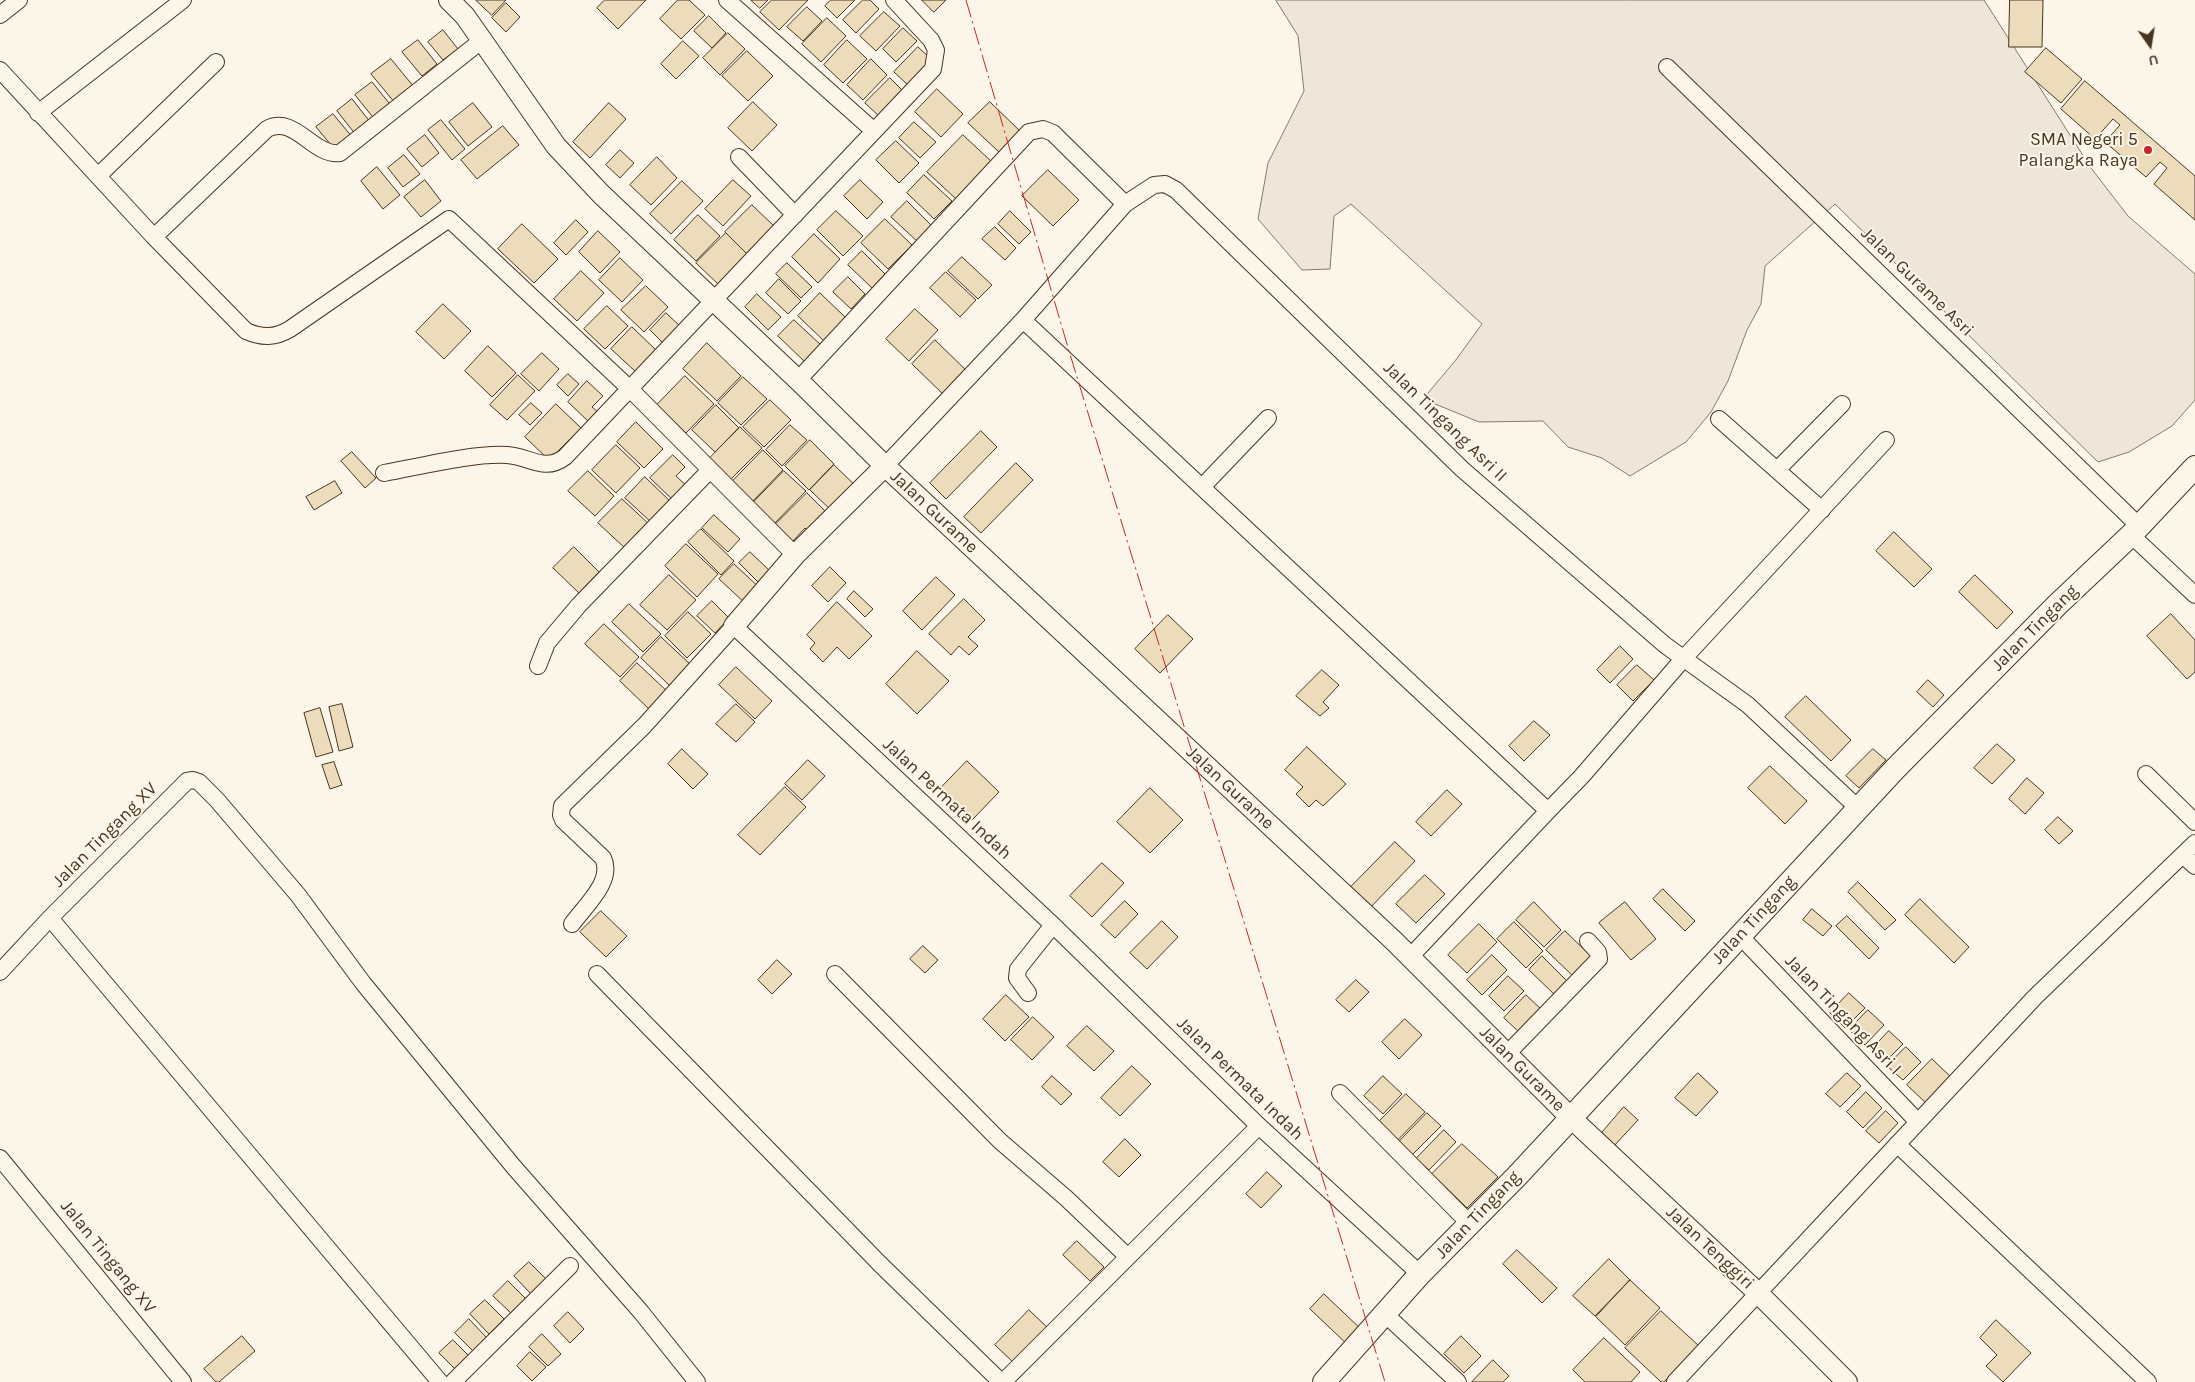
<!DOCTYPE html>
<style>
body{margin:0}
#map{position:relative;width:2195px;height:1382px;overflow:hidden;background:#fbf6e9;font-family:Karla,sans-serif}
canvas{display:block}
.north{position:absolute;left:2125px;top:20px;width:50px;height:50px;-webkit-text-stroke:4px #fbf6e9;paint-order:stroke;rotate:167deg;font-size:14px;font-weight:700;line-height:20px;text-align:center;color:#4a3520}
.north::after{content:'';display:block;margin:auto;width:18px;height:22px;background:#4a3520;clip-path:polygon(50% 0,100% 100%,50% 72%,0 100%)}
</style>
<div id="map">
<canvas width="2195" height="1382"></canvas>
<div class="north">U</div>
</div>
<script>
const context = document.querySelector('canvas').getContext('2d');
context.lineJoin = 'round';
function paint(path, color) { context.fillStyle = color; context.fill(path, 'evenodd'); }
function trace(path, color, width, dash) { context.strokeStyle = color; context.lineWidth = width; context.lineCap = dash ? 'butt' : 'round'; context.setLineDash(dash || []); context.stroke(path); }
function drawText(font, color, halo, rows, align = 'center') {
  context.font = font + ' Karla,sans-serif'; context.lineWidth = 4; context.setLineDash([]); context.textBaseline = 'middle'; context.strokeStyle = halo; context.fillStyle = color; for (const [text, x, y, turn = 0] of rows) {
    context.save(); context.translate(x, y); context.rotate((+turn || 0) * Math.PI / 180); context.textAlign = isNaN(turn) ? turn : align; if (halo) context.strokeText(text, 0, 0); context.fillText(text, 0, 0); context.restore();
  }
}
const green = new Path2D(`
 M1276 0H1984L2091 168 2128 216 2195 274V400L2172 426 2129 452 2098 462 1835 204 1765 266 1761 304 1747 330 1728 381 1711 412 1686 442 1630 476 1602 458 1568 447 1543 421 1479 422 1423 399 1455 361 1482 324 1351 204 1334 216 1330 269 1302 270 1258 219 1268 163 1304 91 1298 36Z`);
paint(green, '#ede6d9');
trace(green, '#887966', 1);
const building = new Path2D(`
 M476 0H506L492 15Z
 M605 0H646L618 29 597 8Z
 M678 0H689L705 15 681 39 660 19Z
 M751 0H768L760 8Z
 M772 0H808L779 30 760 12Z
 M831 0H855L837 18 825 6Z
 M863 0H870L879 9 856 33 843 20Z
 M922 0H946L934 12Z
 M2010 0H2043L2042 47H2009Z
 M506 3 520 17 506 32 492 18Z
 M807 7 822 21 803 41 787 27Z
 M884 12 900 26 876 51 860 36Z
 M709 16 726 33 712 48 694 31Z
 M827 18 846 36 821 62 802 44Z
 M903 28 917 41 896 62 883 49Z
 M443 30 458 49 443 60 428 42Z
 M728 33 745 49 720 75 703 58Z
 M418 40 437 64 422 76 402 52Z
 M847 40 867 59 843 83 824 65Z
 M683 41 699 56 676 79 661 64Z
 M918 47 932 60 908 85 894 72Z
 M2046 48 2082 79 2061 103 2025 72Z
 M747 51 773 76 748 101 722 76Z
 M391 59 414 87 395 103 371 74Z
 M871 59 887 75 863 100 847 85Z
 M890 78 905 93 881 118 865 103Z
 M2085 81 2195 176V220L2154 184 2167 168 2160 162 2146 177 2105 142 2120 125 2113 119 2095 139 2061 109Z
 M372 82 393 108 376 121 355 95Z
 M937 89 963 114 941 137 915 112Z
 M352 99 371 123 356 135 337 111Z
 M753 102 777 125 752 151 728 128Z
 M990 102 1020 131 999 152 968 123Z
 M473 103 492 127 468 146 449 122Z
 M609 103 626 119 590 158 573 142Z
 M333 114 353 138 336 151 316 127Z
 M441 120 465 149 452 160 428 130Z
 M914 122 936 142 920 158 899 138Z
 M503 126 519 145 477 179 461 160Z
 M425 135 439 153 422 167 407 149Z
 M963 135 992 162 956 199 927 172Z
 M896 141 919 163 899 183 876 160Z
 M620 150 634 163 620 178 606 165Z
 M404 155 420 174 403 187 388 168Z
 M657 157 677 178 651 205 630 185Z
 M377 167 400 195 383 209 361 181Z
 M1048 170 1079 200 1053 226 1022 196Z
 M924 175 952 201 934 219 907 193Z
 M425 180 441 201 421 217 404 197Z
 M733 180 751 196 723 226 705 209Z
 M860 180 883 202 867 219 844 196Z
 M682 181 703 201 671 234 650 214Z
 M907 201 933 227 918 242 891 217Z
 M752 205 774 226 747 254 725 232Z
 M836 211 863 236 843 256 817 230Z
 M1010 211 1031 232 1019 244 998 224Z
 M698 215 720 236 696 261 674 240Z
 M885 219 912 245 888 269 861 243Z
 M576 220 588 232 566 255 554 243Z
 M522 224 558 259 534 283 498 249Z
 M995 227 1016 248 1005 260 982 239Z
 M598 231 620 252 600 273 579 252Z
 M726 233 747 254 718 284 696 263Z
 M814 234 840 259 818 283 792 257Z
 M862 251 885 274 872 288 848 265Z
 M962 257 992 285 978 299 948 271Z
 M620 258 643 280 622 302 599 280Z
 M787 263 812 287 801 298 776 274Z
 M581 271 604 293 577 321 554 299Z
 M946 272 976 300 960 317 930 288Z
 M848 277 865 294 851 309 833 292Z
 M779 279 801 301 788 314 766 293Z
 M646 286 668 307 644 332 621 310Z
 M820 293 846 318 824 341 798 316Z
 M757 294 781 317 768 330 745 307Z
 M443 304 471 331 444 359 416 332Z
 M607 306 628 326 605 349 584 329Z
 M915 309 938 330 909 361 886 339Z
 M666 313 682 328 665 345 650 330Z
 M794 320 822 346 806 363 778 336Z
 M632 327 657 351 636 372 611 349Z
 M935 340 970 374 947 398 912 364Z
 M707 343 741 376 717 401 683 369Z
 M488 346 516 373 492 397 465 371Z
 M542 353 559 369 539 391 521 374Z
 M568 374 579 384 568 396 557 385Z
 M518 375 535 391 507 420 490 405Z
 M685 376 714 404 686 433 657 405Z
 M743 377 767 399 741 425 718 403Z
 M587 381 603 396 592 407 599 413 589 422 568 402Z
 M770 400 791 420 764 447 743 427Z
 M531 403 542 413 530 425 519 415Z
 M556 404 581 428 549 460 525 437Z
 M716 405 739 428 715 452 692 430Z
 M636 422 663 449 644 468 617 442Z
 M790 425 807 440 782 466 766 450Z
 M740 427 762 448 729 481 708 460Z
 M981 431 997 447 946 499 930 483Z
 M810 440 834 464 809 490 785 466Z
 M616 445 640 468 616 493 592 470Z
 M763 450 783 470 751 503 730 484Z
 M352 452 376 478 365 488 341 461Z
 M673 455 685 467 676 476 690 489 676 503 650 478Z
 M1016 463 1033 480 981 533 964 517Z
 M834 465 859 489 835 514 810 490Z
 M588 471 614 496 595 516 568 491Z
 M784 471 806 491 772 526 751 505Z
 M645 477 673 504 653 524 625 498Z
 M335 481 342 493 314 510 306 497Z
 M807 493 831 517 813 536 805 528 791 543 774 526Z
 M622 499 651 526 627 550 598 523Z
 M714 515 740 539 728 552 702 528Z
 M701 529 734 561 721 575 688 542Z
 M1894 532 1932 569 1914 587 1876 551Z
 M686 544 718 574 697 597 665 566Z
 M574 547 599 572 579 593 553 568Z
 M750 552 771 572 760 584 739 563Z
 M734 564 762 590 747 605 719 579Z
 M830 567 846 583 828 602 812 586Z
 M669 575 696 600 667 630 640 605Z
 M1975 575 2013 612 1997 629 1959 592Z
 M936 577 955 595 922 630 903 611Z
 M854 591 873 609 865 617 847 599Z
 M964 599 985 620 968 637 978 646 969 655 959 646 951 655 929 634Z
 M712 601 729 618 715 633 697 616Z
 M837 602 872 636 849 659 837 647 823 662 810 649 815 643 807 635Z
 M629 604 661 634 643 652 612 622Z
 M688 612 711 634 687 658 665 636Z
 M2171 614 2195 640V672L2187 679 2147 636Z
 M1168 615 1193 639 1160 673 1135 649Z
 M604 624 639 657 620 677 585 644Z
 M661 637 691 665 670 686 641 658Z
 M1620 646 1633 659 1610 683 1597 670Z
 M917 651 949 681 917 714 886 684Z
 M637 663 670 694 652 712 620 681Z
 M1637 665 1654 680 1633 701 1617 685Z
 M736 667 772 701 755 719 719 685Z
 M1322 670 1339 685 1323 702 1329 708 1320 716 1296 696Z
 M1928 680 1944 695 1933 707 1917 692Z
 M1806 696 1851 740 1831 761 1785 717Z
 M342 704 353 747 339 751 329 707Z
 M736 704 755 722 736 742 716 724Z
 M320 708 333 752 316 757 304 713Z
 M1534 721 1550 735 1524 761 1509 746Z
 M1997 744 2015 760 1992 784 1974 768Z
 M1307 747 1346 784 1323 806 1316 800 1309 807 1296 794 1303 787 1285 770Z
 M682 749 708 774 693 789 668 764Z
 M1873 749 1886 760 1859 788 1846 776Z
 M808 760 825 776 802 800 785 784Z
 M967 761 999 792 972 820 940 789Z
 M334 762 342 785 330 789 322 765Z
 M1770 766 1807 801 1785 824 1748 788Z
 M2027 778 2044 793 2025 814 2009 799Z
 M785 787 806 807 760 855 738 835Z
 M1150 788 1183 820 1150 853 1117 822Z
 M1447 790 1462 804 1431 836 1416 822Z
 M2058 817 2073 831 2059 844 2045 830Z
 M1395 842 1415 861 1369 909 1349 889Z
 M1102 863 1124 883 1092 917 1070 896Z
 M1425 875 1445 894 1416 923 1396 904Z
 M1858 882 1896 920 1885 930 1848 892Z
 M1663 889 1695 921 1685 931 1653 899Z
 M1920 899 1969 947 1954 963 1905 915Z
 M1125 901 1138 914 1115 938 1101 925Z
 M1534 902 1561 930 1544 947 1516 920Z
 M1625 902 1656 939 1631 960 1599 923Z
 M1812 909 1832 926 1823 936 1803 920Z
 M601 911 627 936 606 957 580 932Z
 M1847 916 1879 948 1869 959 1836 926Z
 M1162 921 1178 937 1147 969 1130 953Z
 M1514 922 1543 951 1526 968 1497 939Z
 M1479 924 1497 942 1467 973 1448 955Z
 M1565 931 1595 960 1577 980 1546 950Z
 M923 946 938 960 925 973 910 959Z
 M1492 955 1507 970 1482 995 1467 980Z
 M1542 956 1570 984 1557 997 1529 970Z
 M777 960 792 974 772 994 758 980Z
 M1508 976 1524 991 1504 1011 1489 996Z
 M1356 980 1369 992 1349 1012 1336 1000Z
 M1849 993 1865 1008 1845 1028 1830 1013Z
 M1006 995 1029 1017 1005 1041 983 1019Z
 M1526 995 1542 1010 1520 1033 1504 1018Z
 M1868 1010 1884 1025 1865 1045 1849 1030Z
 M1033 1017 1054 1037 1032 1060 1011 1040Z
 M1405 1019 1422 1035 1399 1059 1382 1042Z
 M1087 1026 1114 1051 1094 1071 1067 1046Z
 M1889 1031 1903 1044 1884 1063 1871 1050Z
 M1906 1047 1921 1062 1903 1080 1887 1066Z
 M1932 1059 1953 1079 1928 1105 1907 1085Z
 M1132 1066 1151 1084 1120 1116 1101 1098Z
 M1698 1073 1718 1092 1696 1116 1675 1098Z
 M1847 1073 1861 1086 1840 1107 1826 1094Z
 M1052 1076 1072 1094 1061 1105 1042 1087Z
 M1383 1076 1402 1094 1383 1114 1364 1096Z
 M1866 1092 1882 1108 1863 1128 1847 1112Z
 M1406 1094 1425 1112 1393 1145 1374 1127Z
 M1624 1107 1638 1120 1613 1147 1600 1135Z
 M1886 1111 1898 1123 1879 1143 1866 1131Z
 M1427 1113 1441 1126 1407 1160 1394 1147Z
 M1444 1130 1456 1142 1429 1170 1416 1159Z
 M1125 1139 1141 1155 1119 1177 1103 1162Z
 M1462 1144 1498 1177 1467 1208 1432 1174Z
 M1267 1172 1282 1186 1261 1208 1246 1194Z
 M1077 1241 1104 1267 1090 1281 1063 1255Z
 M1517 1250 1557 1288 1542 1303 1503 1264Z
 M1609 1259 1630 1280 1595 1316 1573 1296Z
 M529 1262 547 1280 532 1295 514 1276Z
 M1630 1280 1660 1308 1625 1345 1596 1317Z
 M508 1281 527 1300 512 1314 493 1296Z
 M1324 1294 1364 1332 1350 1347 1310 1309Z
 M485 1300 504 1319 489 1334 470 1314Z
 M1029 1310 1050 1330 1016 1365 995 1345Z
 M1661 1311 1699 1346 1664 1382H1661L1625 1348Z
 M568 1312 584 1329 570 1343 554 1326Z
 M469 1319 487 1338 473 1351 455 1333Z
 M1996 1320 2031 1353 2003 1382 1986 1366 1997 1355 1980 1338Z
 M542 1334 561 1354 548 1366 529 1347Z
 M242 1336 255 1351 219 1382H216L204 1369Z
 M1461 1336 1481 1356 1464 1373 1444 1354Z
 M1604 1338 1640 1372 1631 1382H1585L1573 1370Z
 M453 1340 469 1356 455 1369 439 1353Z
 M530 1352 546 1367 532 1381 517 1366Z
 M1493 1360 1509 1376 1503 1382H1472Z`);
paint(building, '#ecdcbc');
trace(building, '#4a3520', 1);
const minor = new Path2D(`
 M727 0 874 131
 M0 15 19 0
 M1667 67 2139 526
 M0 70 154 237 246 331C262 338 275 338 290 329L449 219 629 388 795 555
 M38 113 183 0
 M739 157 795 215
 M98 176 216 62
 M154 237 267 129C294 114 314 157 340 153L481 41
 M1023 320 1548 811 1409 958
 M798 380 1029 132 1043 129 1053 133 1125 204
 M1719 419 1822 510
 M885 466 1023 320 1125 204 1154 185 1165 184 1176 190 1462 469 1665 645 1748 705 1859 809
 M1777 470 1842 404
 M384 473C418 467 472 453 507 455 529 456 544 473 565 457L933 69 936 50 931 40 894 0
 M1202 487 1268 418
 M2131 535 2195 595
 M538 666 547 643 579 605 710 470
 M2146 774 2195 822
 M1548 811 1582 776 1684 658 1886 440
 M2183 855 2195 866
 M50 918 440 1382
 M572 924C585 906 614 881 603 858L563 820 561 815 562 806 644 726 734 626 1053 925 1259 1126 1420 1274
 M1740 936 1918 1122
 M0 972 50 918 187 781 193 780 199 782 217 800 298 895 363 983 513 1166 641 1312 697 1382
 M597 974 880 1264 1001 1382
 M835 974 1000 1141 1066 1198 1127 1256
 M1028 993 1017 978 1018 969 1053 925
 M1507 1054 1599 959 1598 952 1588 941
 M1340 1093 1470 1224
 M1897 1144 2148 1382
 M0 1158 183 1382
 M1386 1315 1458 1382
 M453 1382 570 1266
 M1003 1382 1259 1126
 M1675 1382 2035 997 2195 843`);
const tertiary = new Path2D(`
 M449 0 465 16 556 146 601 194 798 380 885 466 795 555 734 626
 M885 466 1394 941 1570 1117 1757 1292 1847 1382`);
const secondary = new Path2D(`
 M1324 1382 1420 1274 1517 1176 1895 769 2057 605 2131 535 2195 467`);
trace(minor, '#4a3520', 18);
trace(tertiary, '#4a3520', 22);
trace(secondary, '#4a3520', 24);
trace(minor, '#fbf6e9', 16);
trace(tertiary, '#fbf6e9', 20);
trace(secondary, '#fbf6e9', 22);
trace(new Path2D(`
 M966 0 1069 351 1385 1382`), '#c62828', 1, [18, 4, 2.5, 4]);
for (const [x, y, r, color] of [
 [2148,150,5,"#c62828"]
]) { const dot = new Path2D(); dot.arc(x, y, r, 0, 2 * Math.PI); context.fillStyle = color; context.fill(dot); trace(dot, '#fbf6e9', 2); }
drawText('18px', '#4a3520', '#fbf6e9', [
 ["SMA Negeri 5",2138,140],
 ["Palangka Raya",2138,161]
], 'right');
drawText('18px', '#4a3520', '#fbf6e9', [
 ["Jalan Gurame Asri",1917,282,44],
 ["Jalan Tingang Asri II",1445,422,44],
 ["Jalan Gurame",934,512,43],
 ["Jalan Tingang",2035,628,-45],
 ["Jalan Gurame",1230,788,43],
 ["Jalan Permata Indah",947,799,43],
 ["Jalan Tingang XV",105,835,-45],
 ["Jalan Tingang",1754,920,-47],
 ["Jalan Tingang Asri I",1843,1015,46],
 ["Jalan Gurame",1522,1069,45],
 ["Jalan Permata Indah",1240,1079,44],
 ["Jalan Tingang",1478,1215,-46],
 ["Jalan Tenggiri",1710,1248,43],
 ["Jalan Tingang XV",108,1257,51]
]);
</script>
